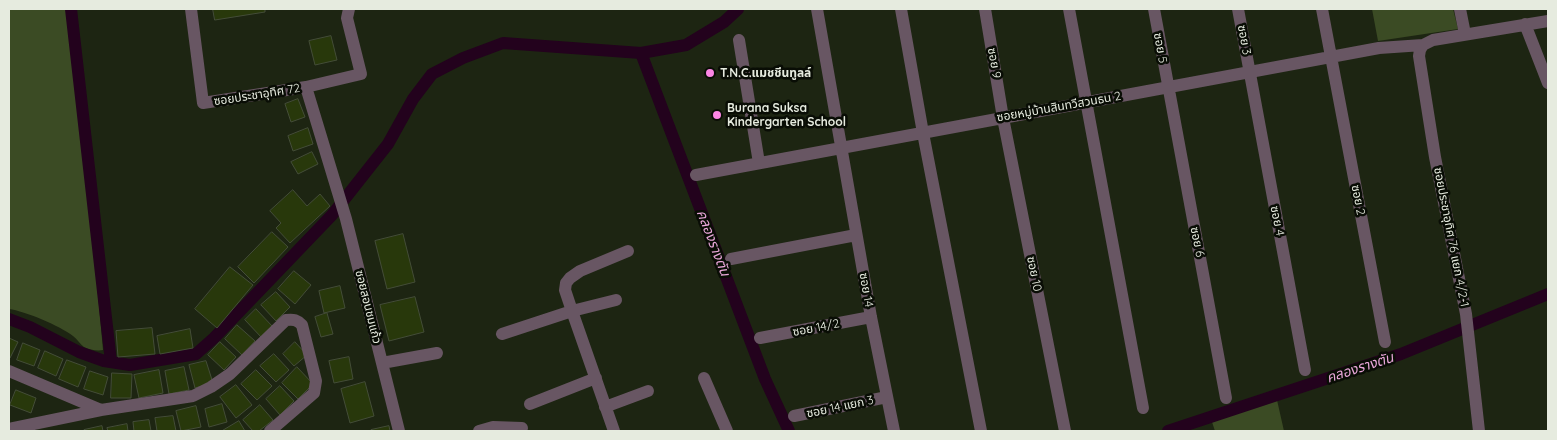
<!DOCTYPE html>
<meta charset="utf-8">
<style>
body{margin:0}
#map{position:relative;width:1557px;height:440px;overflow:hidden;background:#1d2512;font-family:Quicksand,sans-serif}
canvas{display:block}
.frame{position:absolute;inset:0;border:10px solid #e6ebdf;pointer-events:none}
</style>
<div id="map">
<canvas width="1557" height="440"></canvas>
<div class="frame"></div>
</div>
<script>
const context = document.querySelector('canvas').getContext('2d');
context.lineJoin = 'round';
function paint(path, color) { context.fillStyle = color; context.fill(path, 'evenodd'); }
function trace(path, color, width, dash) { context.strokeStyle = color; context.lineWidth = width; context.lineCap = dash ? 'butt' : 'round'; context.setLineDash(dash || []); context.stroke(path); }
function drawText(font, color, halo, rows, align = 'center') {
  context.font = font + ' Quicksand,"Noto Sans Thai",sans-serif'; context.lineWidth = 5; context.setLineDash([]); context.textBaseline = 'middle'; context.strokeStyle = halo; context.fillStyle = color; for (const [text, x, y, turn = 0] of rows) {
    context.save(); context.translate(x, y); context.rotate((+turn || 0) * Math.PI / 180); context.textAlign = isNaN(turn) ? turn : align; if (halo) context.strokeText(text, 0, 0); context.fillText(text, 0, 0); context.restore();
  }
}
paint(new Path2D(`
 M9 9H67L83 129 103 350C98 351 89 350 84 347 80 344 77 339 73 336 60 326 25 311 9 309Z
 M1372 9H1453L1458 29 1378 41Z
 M1277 400 1284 431H1215L1212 422Z`), '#3b4b24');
trace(new Path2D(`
 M71 9 111 362
 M641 53 765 379 789 431
 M9 319 30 327 79 352 104 361 130 365 196 354 214 338 332 215 388 144 413 99 432 74 463 58 503 43 641 53 686 45 724 22 738 9
 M1168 431 1401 354 1548 294`), '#23021d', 12);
const building = new Path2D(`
 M213 9H265V12L215 20Z
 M331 36 337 60 315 65 309 41Z
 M298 99 305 117 291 122 285 104Z
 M308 128 313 144 293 151 288 136Z
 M312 152 318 164 298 174 291 162Z
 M293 190 307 206 320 194 330 206 290 243 276 228 281 223 270 211Z
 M272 232 288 247 254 283 238 267Z
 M403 234 415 282 387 289 375 241Z
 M230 267 253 285 217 328 195 309Z
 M294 271 311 285 295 304 278 289Z
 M340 286 345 308 324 313 319 291Z
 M276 292 290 307 276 321 261 305Z
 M415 297 424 332 389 341 380 305Z
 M256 309 273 327 262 338 245 320Z
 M327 313 333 334 321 337 315 317Z
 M237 325 255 341 242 355 225 339Z
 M152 328 155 354 118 357 116 331Z
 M190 329 193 348 160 354 157 336Z
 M9 338 18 342 10 358 9 357Z
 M220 342 236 357 224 370 208 355Z
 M295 342 307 355 294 366 283 354Z
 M23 343 40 350 34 366 17 360Z
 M45 351 63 359 56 376 38 368Z
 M274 354 289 370 276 382 260 366Z
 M349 357 353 379 334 383 329 361Z
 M67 360 86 367 78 387 59 379Z
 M206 361 213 383 195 388 189 365Z
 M184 367 189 390 169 394 165 371Z
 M297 367 313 384 298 399 282 383Z
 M159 370 163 393 139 398 134 375Z
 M256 370 272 386 257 400 241 384Z
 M90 371 108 377 103 395 84 389Z
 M112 373 132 374 131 398H111Z
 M365 382 374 416 350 423 341 389Z
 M236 385 252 405 236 418 220 397Z
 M280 386 294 401 280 415 266 399Z
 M16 390 36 398 31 413 10 405Z
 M222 404 227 422 209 427 205 409Z
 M260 405 273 420 259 431H253L243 420Z
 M196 406 201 427 181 431 176 411Z
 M173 416 176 431H157L155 418Z
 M149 420 151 431H134L133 422Z
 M239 421 245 431H222Z
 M127 424 128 431H108L107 428Z
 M102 426 103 431H84V430Z
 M389 426 390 431H371V430Z`);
paint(building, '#28380b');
trace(building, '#444d38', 1);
trace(new Path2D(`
 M191 9 203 103 306 87 346 219 399 431
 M817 9 871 317 894 431
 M901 9 923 133 981 431
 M985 9 1003 118 1065 431
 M1069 9 1143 408
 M1154 9 1226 398
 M1238 9 1305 370
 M1322 9 1385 342
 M1460 9 1465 34
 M1525 24 1548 83
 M739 40 759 163
 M1423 45 1420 50 1419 56 1435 157 1466 314 1479 431
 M1423 45 1433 40 1548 21
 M306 87 361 74 347 18 349 9
 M696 175 1379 48 1423 45
 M731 259 856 235
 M502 334 572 311 616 300
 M760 338 871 317
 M382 363 437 353
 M9 371 101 410
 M704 378 727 431
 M530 404 596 378
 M605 407 648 391
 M794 416 887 397
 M9 429 101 410 193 396 211 387 230 374 286 320C294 319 297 320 302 325L316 381 314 393 270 431
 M479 431 493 427 522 428
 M614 431 572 311 565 290 566 283 570 278 580 271 628 251`), '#685663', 12);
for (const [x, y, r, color] of [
 [710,73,5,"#fc86e4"],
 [717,115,5,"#fc86e4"]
]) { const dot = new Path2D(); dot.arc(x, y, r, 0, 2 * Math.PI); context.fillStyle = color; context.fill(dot); trace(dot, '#090d05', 2); }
drawText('12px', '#e6ebdf', '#090d05', [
 ["ซอย 3",1244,40,80],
 ["ซอย 5",1160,48,80],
 ["ซอย 9",994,63,80],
 ["ซอยประชาอุทิศ 72",257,95,-9],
 ["ซอยหมู่บ้านสินทวีสวนธน 2",1059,107,-10],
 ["ซอย 2",1358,200,79],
 ["ซอย 4",1277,221,79],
 ["ซอยประชาอุทิศ 76 แยก 4/2-1",1451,237,79],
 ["ซอย 6",1197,242,79],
 ["ซอย 10",1034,274,79],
 ["ซอย 14",866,290,80],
 ["ซอยสอนชมแก้ว",368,307,76],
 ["ซอย 14/2",816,328,-11],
 ["ซอย 14 แยก 3",840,407,-12]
]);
drawText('bold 12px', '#e6ebdf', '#090d05', [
 ["T.N.C.แมชชีนทูลล์",720,73],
 ["Burana Suksa",727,108],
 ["Kindergarten School",727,122]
], 'left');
drawText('italic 14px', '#e9a7d9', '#090d05', [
 ["คลองรางตัน",713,243,69],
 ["คลองรางตัน",1360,368,-18]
]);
</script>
